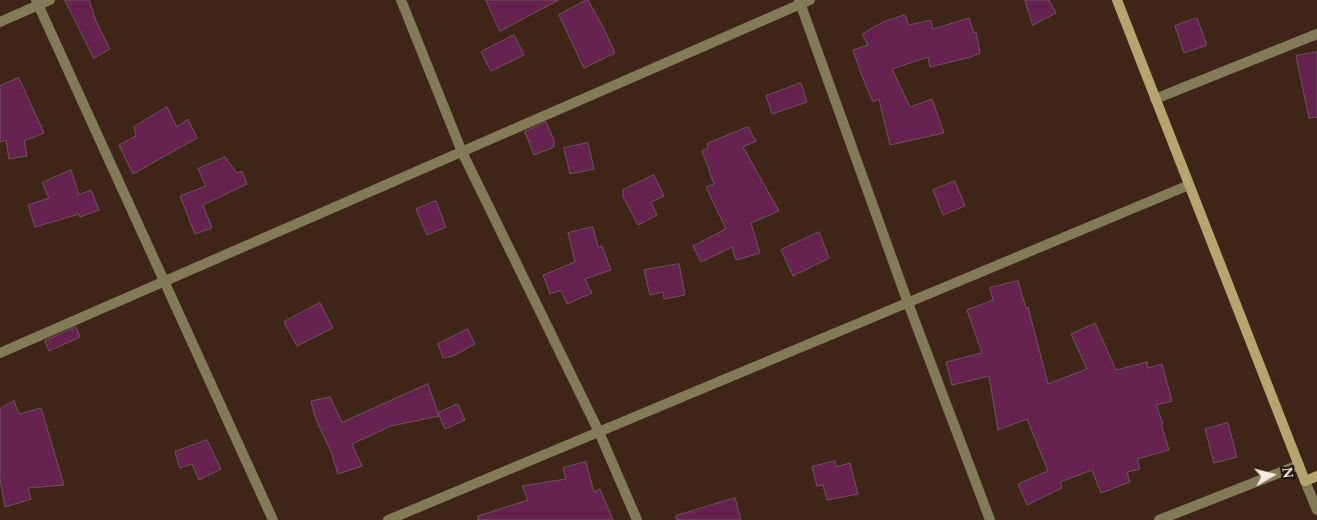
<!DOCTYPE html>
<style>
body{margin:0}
#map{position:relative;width:1317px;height:520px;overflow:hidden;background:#3e2518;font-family:Spectral,serif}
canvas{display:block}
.north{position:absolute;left:1247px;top:450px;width:50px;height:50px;-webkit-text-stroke:4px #1d110c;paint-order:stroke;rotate:82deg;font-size:14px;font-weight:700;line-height:20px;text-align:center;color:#fbeae1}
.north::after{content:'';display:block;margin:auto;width:18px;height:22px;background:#fbeae1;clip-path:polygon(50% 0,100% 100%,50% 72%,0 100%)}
</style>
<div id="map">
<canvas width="1317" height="520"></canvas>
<div class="north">N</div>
</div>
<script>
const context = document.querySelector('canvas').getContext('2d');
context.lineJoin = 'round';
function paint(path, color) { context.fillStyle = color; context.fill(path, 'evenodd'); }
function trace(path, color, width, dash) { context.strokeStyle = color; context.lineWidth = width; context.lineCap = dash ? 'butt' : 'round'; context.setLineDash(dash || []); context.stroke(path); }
const building = new Path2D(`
 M65 0H89L96 21 110 49 94 58Z
 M486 0H559L500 31Z
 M586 0H588L604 29 615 53 584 68 559 15Z
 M1025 0H1049L1056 13 1033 25Z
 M905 15 909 25 931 20 933 29 969 18 974 33 976 32 980 53 971 57 930 67 928 57 892 69 910 107 932 99 944 133 890 145 879 99 873 102 862 76 853 50 868 45 862 34 883 22Z
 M1197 18 1207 45 1184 53 1175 26Z
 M514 35 524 55 491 71 481 52Z
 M1317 52V117L1309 118 1296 56Z
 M19 78 44 133 24 141 27 156 9 159 6 140 0 142V86Z
 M801 83 807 102 772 114 766 96Z
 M167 107 177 127 188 119 197 138 133 174 119 145 136 136 134 127Z
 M546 122 554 140V147L534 155 525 132Z
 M748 127 756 141 743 147 779 211 751 223 760 253 736 260 732 247 701 262 693 246 726 229 706 187 714 184 702 151 708 148 707 144Z
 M588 143 594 169 570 174 564 148Z
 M225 157 237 173 242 171 247 184 203 205 212 228 195 234 180 196 206 186 198 169Z
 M71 170 79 195 91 190 99 210 80 217 79 214 35 227 28 205 49 198 42 183Z
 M654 175 664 196 651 202 657 215 638 225 623 197V190Z
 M955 181 965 206 943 215 933 190Z
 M436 201 446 227 427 235 416 209Z
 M593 227 598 247 602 246 611 270 585 279 592 293 567 304 561 290 550 294 543 275 575 262 568 233Z
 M819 232 829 258 793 276 781 250Z
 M679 264 685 295 664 299 663 292 650 295 644 270Z
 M1018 281 1026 308 1028 307 1048 384 1087 369 1071 334 1095 323 1116 370 1147 362 1148 368 1162 364 1172 401 1156 405 1163 424H1161L1169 450 1137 459 1140 469 1127 472 1130 482 1101 493 1092 470 1060 482 1062 488 1027 505 1018 484 1048 471 1027 419 998 430 989 376 952 385 946 362 982 353 967 310 993 300 990 288Z
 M320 303 333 328 297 346 284 322Z
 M76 327 80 337 49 351 45 341Z
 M468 329 475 344 453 356 443 358 438 344Z
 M428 384 439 416 391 426 352 444 362 466 338 474 331 452 315 417 311 401 330 397 342 422Z
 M14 401 19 414 41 408 64 485 28 488 31 499 5 507 0 479V409Z
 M458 404 465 420 445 429 438 413Z
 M1228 423 1237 457 1214 463 1205 429Z
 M207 440 221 469 199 480 192 464 180 468 175 452Z
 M835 461 836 467 850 463 858 494 827 500 823 485 817 486 812 467Z
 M586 462 594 492 600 489 613 520H478V516L528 500 522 486 566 479 563 468Z
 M735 498 741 520H677L676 516Z`);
paint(building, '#65224f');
trace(building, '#6f5363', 1);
trace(new Path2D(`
 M36 0 273 520
 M401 0 462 152 599 432 637 520
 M799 0 908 303 990 520
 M0 22 50 0
 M1155 99 1317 34
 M0 353 810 0
 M388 520 1189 185
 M1159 520 1299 465`), '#837a58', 10);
trace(new Path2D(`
 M1305 481 1317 510`), '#837a58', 10);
trace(new Path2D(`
 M1117 0 1305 481 1317 476`), '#b5a66f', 10);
</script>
